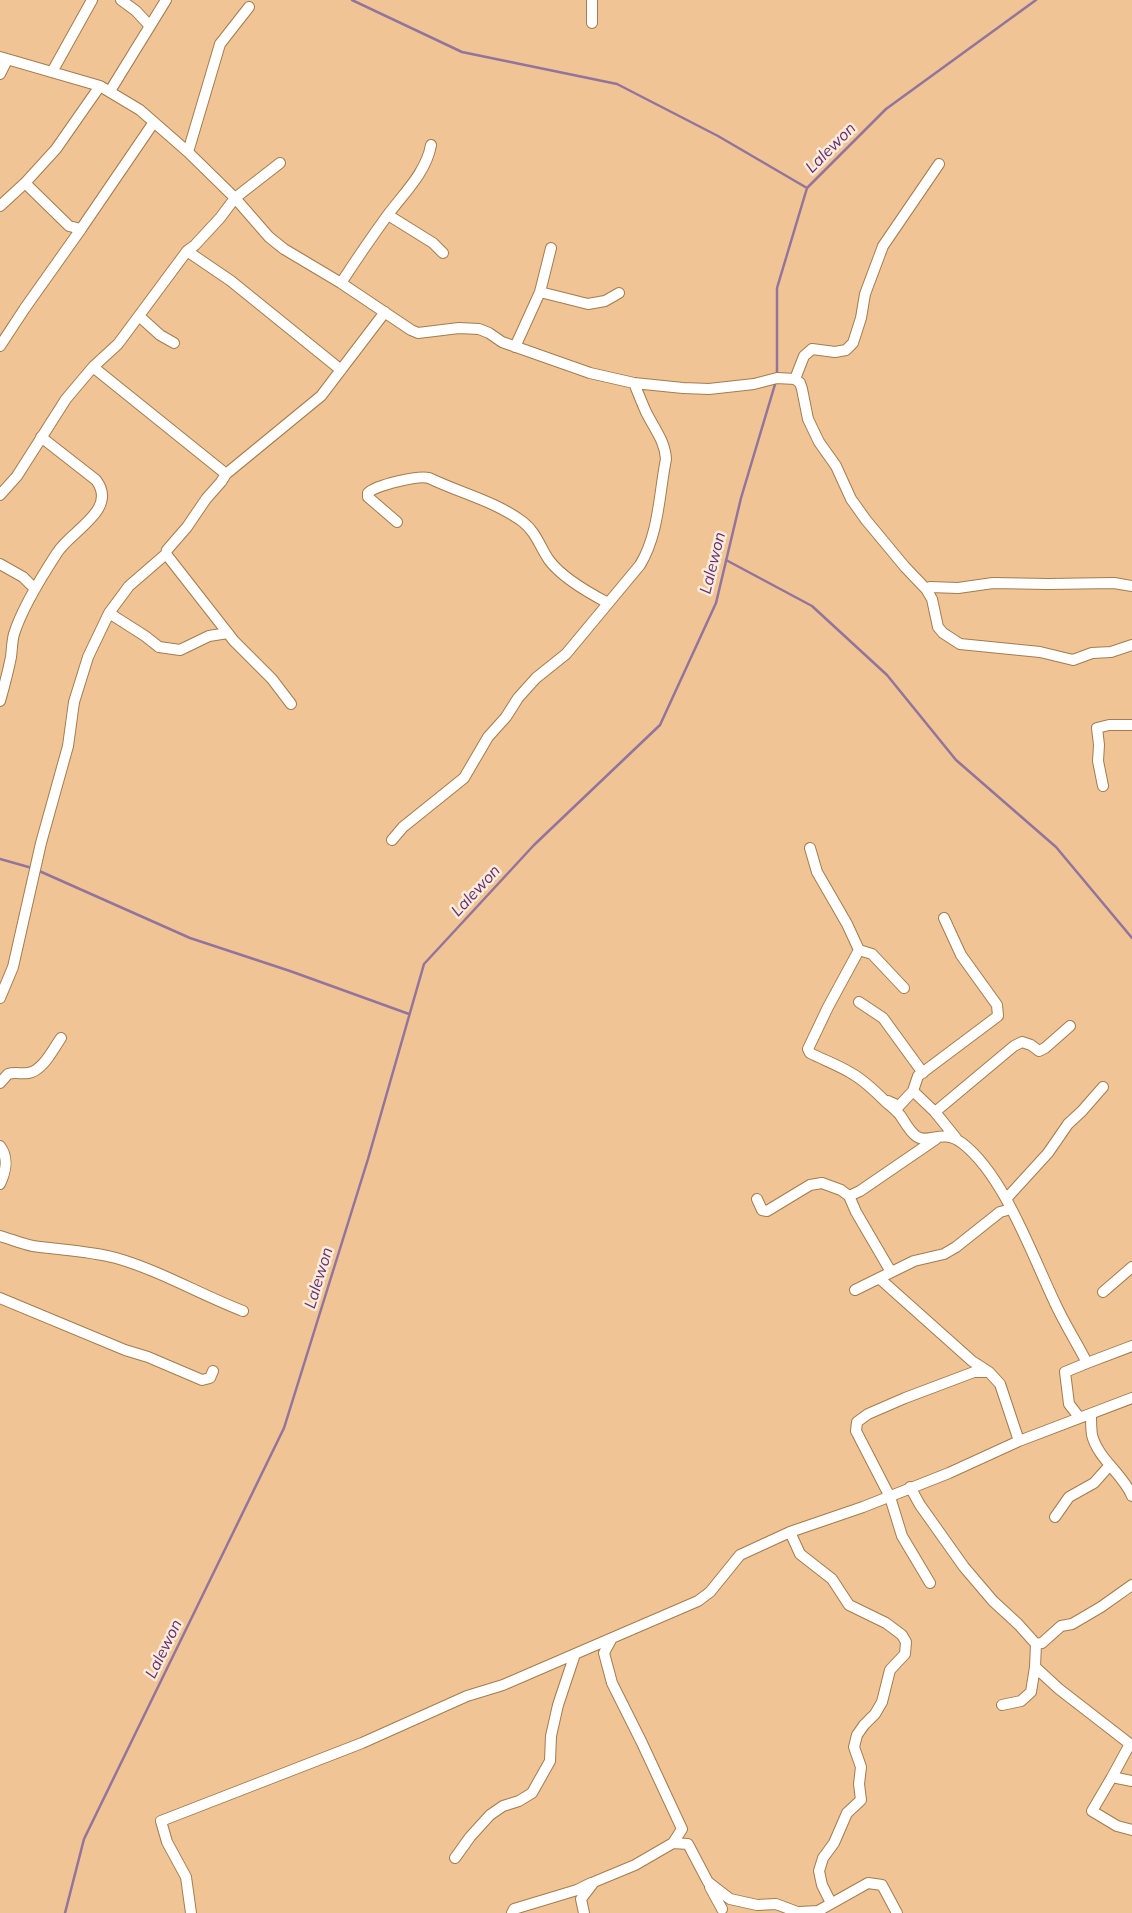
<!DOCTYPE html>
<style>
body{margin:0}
canvas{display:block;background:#f0c494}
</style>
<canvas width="1132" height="1913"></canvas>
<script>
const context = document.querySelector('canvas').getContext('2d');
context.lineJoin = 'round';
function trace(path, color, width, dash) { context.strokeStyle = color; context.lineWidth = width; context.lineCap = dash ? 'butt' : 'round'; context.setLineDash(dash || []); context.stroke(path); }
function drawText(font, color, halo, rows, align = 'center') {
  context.font = font + ' Mulish,sans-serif'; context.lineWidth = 5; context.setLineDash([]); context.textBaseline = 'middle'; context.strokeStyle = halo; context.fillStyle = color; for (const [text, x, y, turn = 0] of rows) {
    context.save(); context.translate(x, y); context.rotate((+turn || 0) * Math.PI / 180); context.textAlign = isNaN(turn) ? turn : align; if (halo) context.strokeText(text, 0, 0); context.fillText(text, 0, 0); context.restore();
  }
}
trace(new Path2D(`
 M352 0 462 52 617 84 718 136 807 188
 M777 376V288L807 188 886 109 1036 0
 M726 560 812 606 887 675 956 760 1056 847 1132 938
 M0 859 32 868
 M37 870 190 938 290 971 409 1014
 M65 1913 84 1839 284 1428 368 1159 424 964 534 845 660 725 716 603 741 498 776 381`), '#92749c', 2.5);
const minor = new Path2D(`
 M121 0 136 11 149 25
 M592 0V23
 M0 57 100 86 140 110 188 152 235 198 269 237 284 249 341 283 411 330 418 333 459 328 479 329 489 333 502 342 590 373 634 383 683 388 709 389 754 384 777 378 795 379 800 383 802 389 808 419 819 442 836 466 851 499 866 520 905 567 926 589 932 599 938 627 943 633 960 644 1040 652 1073 660 1092 653 1111 652 1132 645
 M52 72 92 0
 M0 74 7 60
 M110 91 166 0
 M188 152 220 44 249 7
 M25 183 69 226 81 229 154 122
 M0 206 25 183 56 149 100 86
 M388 215 433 243 443 253
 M187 251 231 281 341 370
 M341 283C356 260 371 238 387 216 403 194 426 173 431 145
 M540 292 588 304 605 301 619 293
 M139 316 160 335 174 343
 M0 346 25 308 81 229
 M515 347 540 292 551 248
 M93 367 226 474
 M795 379 804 356 812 349 835 352 846 350 853 343 861 318 865 294 883 246 939 164
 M0 495 17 476 66 399 93 367 118 344 187 251 195 245 220 218 235 198 280 163
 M397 522 368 497V493C376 485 419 475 429 478 460 493 495 501 523 522 536 532 540 547 549 560 562 578 589 593 608 603
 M166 554 234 641 272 679 291 704
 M0 564 23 577 35 589
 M926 589 930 587 958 588 993 583 1048 584 1114 583 1132 586
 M109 613 145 636 159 647 180 650 209 636 228 633
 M0 701C4 687 8 672 11 657 12 649 12 641 14 634 22 608 42 576 57 553 70 531 119 510 96 480L41 437
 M1103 786 1098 761 1099 745 1097 728 1109 725H1132
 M392 840 403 827 464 778 488 737 506 717 518 698 536 678 566 654 640 565C659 534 659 494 666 459 665 441 654 428 646 412 642 403 638 393 634 383
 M810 848 817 872 847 924 859 950
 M904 988 872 954 859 950 828 1007 808 1049 810 1053C824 1060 838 1065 851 1073 864 1080 876 1092 886 1102 891 1106 896 1110 900 1115 905 1122 909 1131 916 1136 928 1145 942 1128 962 1143 1004 1175 1032 1255 1055 1303 1064 1323 1077 1343 1087 1363L1065 1372 1069 1404 1079 1417
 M0 998 13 967 41 843 68 746 74 702 88 657 109 613 129 586 166 554 167 550 187 527 206 499 221 482 226 474 321 396 385 312
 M859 1002 883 1018 923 1073
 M0 1083 8 1074C15 1072 21 1074 28 1073 43 1071 53 1049 61 1038
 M913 1091 935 1112
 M888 1101 899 1106 913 1091 918 1076 998 1016 997 1005 961 955 944 918
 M956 1138 935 1112 1014 1046 1022 1042 1031 1045 1039 1051 1045 1048 1070 1026
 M0 1146C9 1158 6 1171 0 1184
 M849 1196 860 1191 936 1139
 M757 1199 762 1210 767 1211 810 1185 822 1183 841 1190 849 1196 856 1212 891 1272
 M1006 1199 1048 1153 1068 1124 1082 1111 1103 1087
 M0 1236C11 1239 22 1244 33 1246 61 1250 89 1251 116 1258 161 1271 199 1294 243 1311
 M879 1278 972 1361 989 1372 1000 1384 1019 1441
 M855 1290 914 1261 944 1254 956 1247 1000 1212 1011 1209
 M1103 1292 1132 1267
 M0 1298 125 1350 148 1357 202 1380 210 1378 213 1371
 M1087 1363 1132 1346
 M1091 1414C1091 1421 1091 1428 1092 1435 1098 1459 1123 1474 1132 1496
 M910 1487 920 1505 964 1567 993 1601 1018 1624 1036 1644 1035 1667 1059 1689 1130 1744 1112 1777 1132 1781
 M1055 1517 1069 1497 1094 1483 1110 1465
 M790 1532 800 1554 832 1579 849 1605 886 1623 902 1635 906 1642 905 1654 890 1670 882 1702 875 1714 864 1725 857 1735 854 1747 861 1767 859 1784 861 1800 847 1813 834 1843 823 1858 819 1871 822 1885 831 1903
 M930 1583 902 1536 890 1497 856 1431 857 1422 868 1414 905 1398 974 1372H989
 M1036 1644 1042 1643 1061 1626 1072 1624 1101 1607 1132 1585
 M1002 1705 1021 1701 1031 1692 1035 1667
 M1112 1777 1092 1811 1117 1826 1132 1830
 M455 1858 470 1837 490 1815 503 1806 519 1801 532 1793 550 1761 551 1736 558 1705 575 1654
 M710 1887 722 1909
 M800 1912 818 1911 868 1883 882 1885 897 1913
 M191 1913 186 1877 167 1842 161 1821 362 1743 467 1696 503 1685 612 1638
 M512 1913 514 1909 577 1890 591 1883
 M584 1913 581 1899 594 1882 635 1865 673 1843
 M800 1913 776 1904 757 1905 730 1899 708 1882 688 1844 673 1843 682 1829 642 1743 612 1683 604 1653 612 1638 698 1601 710 1592 740 1555 790 1532 863 1507 949 1473 1019 1441 1132 1398`);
trace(minor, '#a47c4d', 12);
trace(minor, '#fff', 10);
drawText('italic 16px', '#5e327d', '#fdebd7', [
 ["Lalewon",831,148,-45],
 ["Lalewon",713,563,-76],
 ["Lalewon",476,891,-47],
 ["Lalewon",319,1278,-73],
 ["Lalewon",164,1649,-64]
]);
</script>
